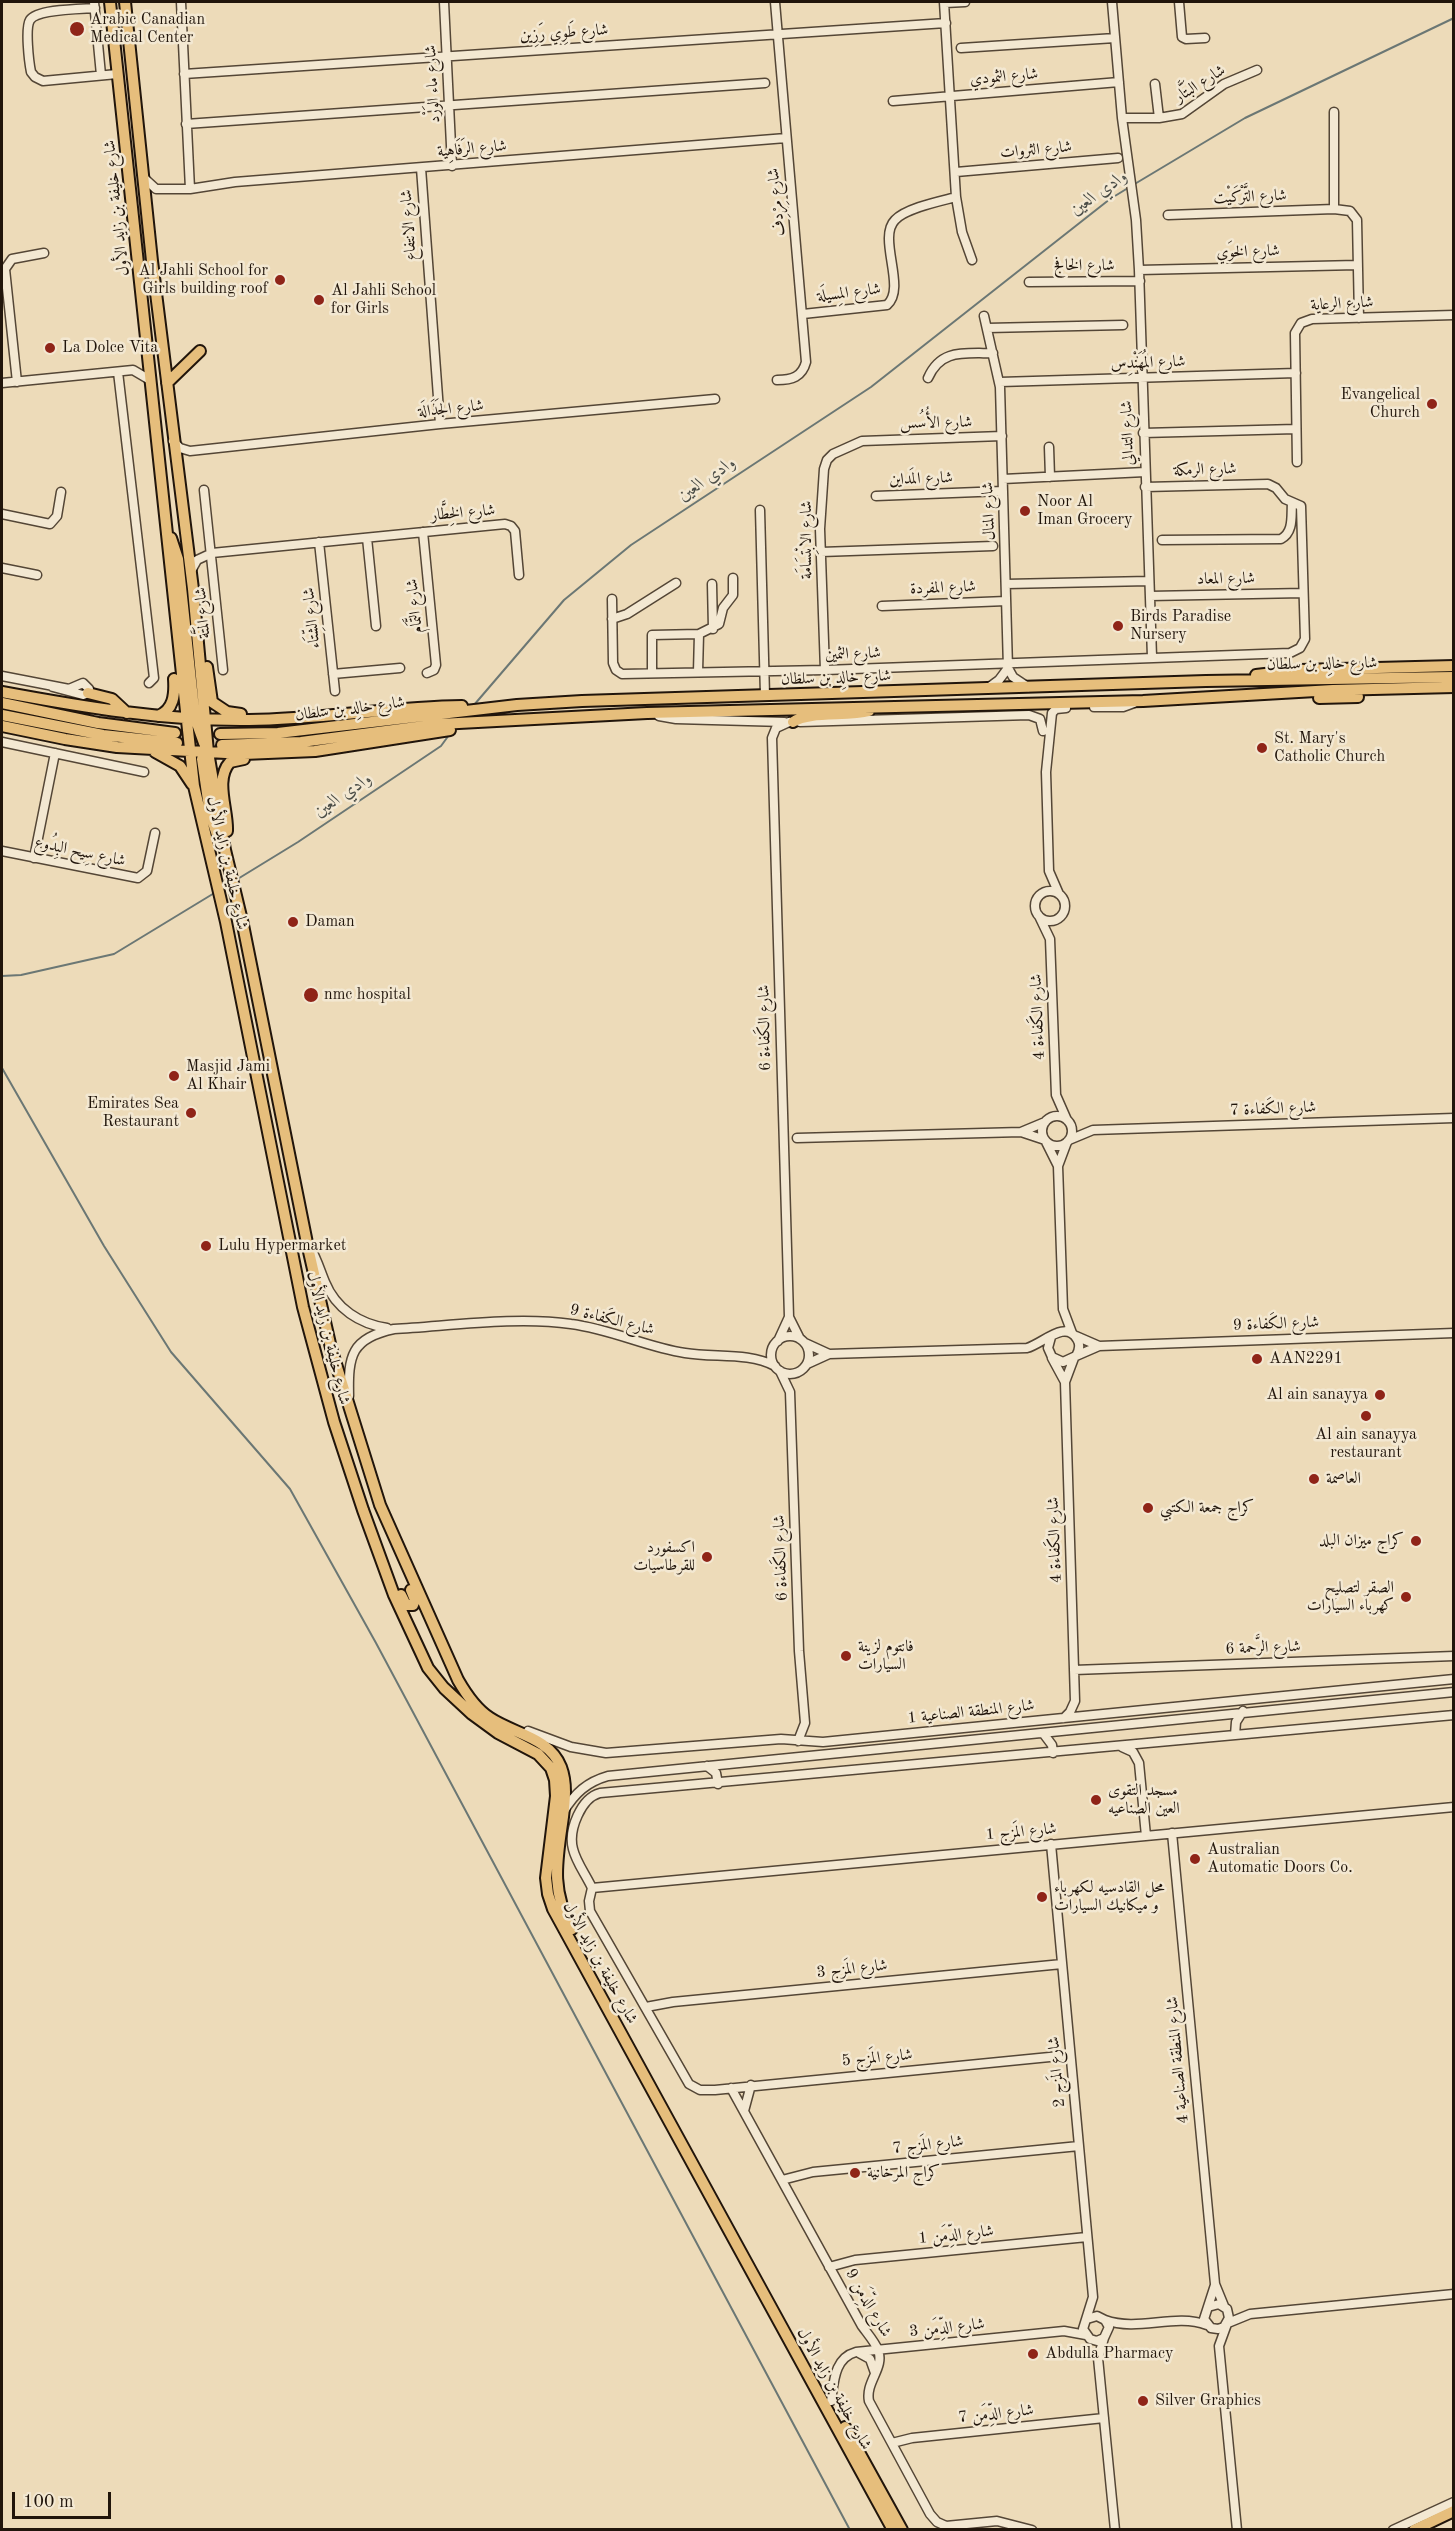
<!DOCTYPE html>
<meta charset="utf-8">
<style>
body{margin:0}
#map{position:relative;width:1455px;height:2531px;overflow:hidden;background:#eddbb9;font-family:"Old Standard TT",serif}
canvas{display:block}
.frame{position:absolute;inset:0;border:3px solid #21150b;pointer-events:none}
.scale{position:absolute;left:12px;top:2492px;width:99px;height:27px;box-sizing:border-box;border:3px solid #21150b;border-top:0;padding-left:8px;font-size:18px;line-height:21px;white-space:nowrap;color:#21150b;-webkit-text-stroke:4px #f3e8d2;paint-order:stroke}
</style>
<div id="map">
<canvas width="1455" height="2531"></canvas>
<div class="frame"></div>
<div class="scale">100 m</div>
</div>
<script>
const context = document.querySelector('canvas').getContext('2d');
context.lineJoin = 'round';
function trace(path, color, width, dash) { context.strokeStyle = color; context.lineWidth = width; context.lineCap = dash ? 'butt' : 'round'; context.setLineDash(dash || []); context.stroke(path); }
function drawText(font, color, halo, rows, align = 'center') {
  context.font = font + ' "Old Standard TT",Amiri,serif'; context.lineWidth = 5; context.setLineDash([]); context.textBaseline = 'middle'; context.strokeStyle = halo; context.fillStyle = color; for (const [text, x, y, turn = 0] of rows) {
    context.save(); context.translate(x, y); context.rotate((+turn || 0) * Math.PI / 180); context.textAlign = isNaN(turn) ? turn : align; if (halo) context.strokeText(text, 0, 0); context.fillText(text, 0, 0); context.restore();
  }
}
trace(new Path2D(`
 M1133 185 1245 118 1454 18
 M474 705 564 600 631 545 871 387 1110 199 1128 188
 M236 880 298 842 441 746 449 735
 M2 976 21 975 114 954 216 892
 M2 1068 104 1246 171 1352 290 1489 376 1643 850 2530`), '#6b7774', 2);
trace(new Path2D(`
 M177 743 222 745`), '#cebd9f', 10, [10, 5]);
const minor = new Path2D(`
 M94 2 101 75
 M181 2 190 189
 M444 2 452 166
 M775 2 806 362C802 377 792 380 777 380
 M944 2 956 197 962 232 972 260
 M1112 2 1122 118 1136 220 1139 270 1152 657
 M1179 2 1182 37 1186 39 1205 38
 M945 3 965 2
 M95 8C81 9 37 9 30 20 25 28 29 62 31 72L35 77 43 81 117 74
 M961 48 1115 38
 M184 74 946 23
 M1155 84 1159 118
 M893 101 1119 82
 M1334 112V209
 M1122 118H1159L1182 114 1224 84 1257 70
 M186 124 765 83
 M421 168 440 424
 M956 172 1118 158
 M144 178 156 189H190L235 182 786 138
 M1168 215 1334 209 1350 211 1357 220 1359 318
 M1139 270 1357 265
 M1029 282 1140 281
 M803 314 887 305C907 288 877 238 895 220 906 208 941 201 956 197
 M984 316 1000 387 1008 668 1013 677 1028 687
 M987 328 1123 325
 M118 372 154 678 149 683
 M928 378C941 348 965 354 993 353
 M17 382 5 269 12 259 44 253
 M1000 382 1296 373
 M2 383 133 370 150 380
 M1143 433 1296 429
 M173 441 180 448 190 451 440 424 715 399
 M1049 447 1050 477
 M1297 462 1295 333 1301 323 1312 319 1454 315
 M1003 479 1145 472
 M204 490 223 670
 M876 496 1003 491
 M760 510 765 695
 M2 514 50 524 57 516 61 492
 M423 532 436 665 434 670 427 673
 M367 538 376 626
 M1162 540 1281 539C1294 532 1291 516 1292 503
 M319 542 335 691
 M821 552 993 546
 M2 568 37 575
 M191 571 197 560 212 553 505 524 511 526 515 531 519 575
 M712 584 713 629
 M1006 584 1149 581
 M1150 596 1303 593
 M612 599 613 663 616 670 622 674 825 670 1290 653 1300 648 1305 639 1301 506 1285 499 1276 488 1268 484 1145 487
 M882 606 1006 601
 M612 619 627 614 676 583
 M825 670 820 529 824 469 827 460 833 454 862 441 1002 436
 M698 672 699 634
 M652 673V635L699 634 719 624 723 608 733 595V578
 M333 674 400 668
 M2 676 69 689 83 683 89 689 88 693 83 695 53 687
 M988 688 999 680 1008 668
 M1094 707H1123L1134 703
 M659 716 676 719 784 722
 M800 722 1029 715 1040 719 1043 731
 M2 742 144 772
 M2 851 138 878 147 871 155 833
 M34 858 55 753
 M1035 906a15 15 0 1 1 30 0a15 15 0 1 1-30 0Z
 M1059 894 1049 871 1046 772 1052 713 1056 709 1066 708
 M1039 916 1050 939 1056 1095 1067 1120
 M1042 1131a15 15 0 1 1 30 0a15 15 0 1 1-30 0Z
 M1021 1132 1045 1122
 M797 1138 1021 1132 1045 1140
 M1069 1140 1093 1130 1454 1118
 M1046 1142 1058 1166
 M1067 1142 1058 1166 1063 1309 1072 1333
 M310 1247C317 1259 320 1270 325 1282 336 1309 360 1324 387 1328
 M789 1317 800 1339
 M1076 1336 1099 1346
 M771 1355a19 19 0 1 1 38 0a19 19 0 1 1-38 0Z
 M778 1341 789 1317 772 738 776 728 789 722
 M805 1343 829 1354
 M1076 1356 1099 1346 1454 1333
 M1052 1358 1065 1382
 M807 1364 829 1354 1027 1348C1042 1344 1066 1319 1077 1339 1081 1345 1079 1351 1076 1356L1063 1362 1052 1357 1048 1348 1051 1337
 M780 1371 790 1392 799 1651 805 1723 798 1741
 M349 1396C348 1356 351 1338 394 1329 449 1326 517 1316 571 1324 611 1329 646 1347 685 1353 715 1358 748 1352 775 1366
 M1074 1670 1454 1656
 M1064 1718 1070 1712 1075 1701 1065 1382 1074 1358
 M528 1731 571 1747 606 1753 781 1739 823 1742 1454 1679
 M1043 1733 1052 1745 1053 1753
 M1235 1735 1236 1722 1243 1711
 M1122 1747 1133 1752 1139 1763 1146 1836
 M707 1766 716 1773 718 1784
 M564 1811C575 1793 587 1782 608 1776L1454 1692
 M1172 1833 1215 2284 1224 2306
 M1051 1844 1093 2297 1083 2329 1090 2339 1097 2341 1104 2338 1109 2327 1105 2320 1097 2316 1087 2319
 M592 1888 1454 1807
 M646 2007 673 2002 1062 1964
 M1070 2055 715 2090H700L689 2084 590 1911 589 1901 592 1888C586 1875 576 1862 573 1849 568 1830 581 1798 600 1793L1454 1715
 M731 2088 862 2326C867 2333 875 2342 878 2350 885 2368 865 2382 869 2401L930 2514 937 2522 946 2526 997 2521 1032 2530
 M744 2111 751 2085
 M782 2180 813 2172 1079 2146
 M829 2267 855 2260 1087 2237
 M1208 2307 1219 2304 1227 2309 1229 2318 1224 2327 1218 2329 1211 2328 1204 2319 1215 2285
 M1105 2320C1139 2332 1174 2313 1207 2325
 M1228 2323 1250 2314 1454 2294
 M1227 2324 1219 2346 1237 2530
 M1104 2338 1098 2358 1115 2530
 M859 2353 870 2359 875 2373
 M831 2401C834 2382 834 2358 856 2352L1064 2331 1086 2335
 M892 2443 912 2438 1104 2418
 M1393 2530 1454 2502`);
const major = new Path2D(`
 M110 2 194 786 226 922 303 1307 334 1422 363 1510 394 1595 428 1668 444 1688 472 1714 498 1733 538 1754 551 1768 555 1780 556 1796 546 1878 548 1894 553 1909 893 2530
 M125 2 152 261 193 589 208 752 225 850 243 925 307 1243 331 1348 380 1505 458 1680C466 1694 476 1709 490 1718 514 1734 549 1737 561 1767 567 1783 565 1800 563 1817 557 1860 550 1889 572 1929
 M167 383 200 351
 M171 538 178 559 195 718 204 743
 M207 667 212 702 227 712 241 714
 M1256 675 1300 670 1454 666
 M2 692C83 707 166 721 249 720 321 719 391 707 462 706
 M88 693 112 699 127 713
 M1319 698 1358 697
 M2 703 98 723 175 733
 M2 715 103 735 177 743
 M158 716C174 710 175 694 174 679
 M793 722C809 711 847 717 869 711
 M2 726 65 739 117 747 244 754 315 751 450 730
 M220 734 278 733 517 705 582 701 1206 681 1454 677
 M222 745 301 742 440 724 647 713 1143 701 1333 690 1454 687
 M155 752 180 766 192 784
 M202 759 210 814 218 838
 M227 831C228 809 214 780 230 762L244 759
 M401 1595 406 1605H413L415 1600 411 1590
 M845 2427 902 2530
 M1414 2530 1454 2511`);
trace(minor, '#544636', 11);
trace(major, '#21150b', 14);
trace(minor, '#f3e8d2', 8);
trace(major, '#e6be7c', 10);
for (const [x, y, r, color] of [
 [77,29,8,"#8f2418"],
 [280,280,6,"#8f2418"],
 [319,300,6,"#8f2418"],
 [50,348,6,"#8f2418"],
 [1432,404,6,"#8f2418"],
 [1025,511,6,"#8f2418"],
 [1118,626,6,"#8f2418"],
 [1262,748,6,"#8f2418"],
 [293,922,6,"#8f2418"],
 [311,995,8,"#8f2418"],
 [174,1076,6,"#8f2418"],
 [191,1113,6,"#8f2418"],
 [206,1246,6,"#8f2418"],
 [1257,1359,6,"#8f2418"],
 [1380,1395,6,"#8f2418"],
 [1366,1416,6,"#8f2418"],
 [1314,1479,6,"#8f2418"],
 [1148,1508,6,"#8f2418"],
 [1416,1541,6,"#8f2418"],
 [707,1557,6,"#8f2418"],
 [1406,1597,6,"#8f2418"],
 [846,1656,6,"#8f2418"],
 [1096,1800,6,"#8f2418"],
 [1195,1859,6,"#8f2418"],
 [1042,1897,6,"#8f2418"],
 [855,2173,6,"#8f2418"],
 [1033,2354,6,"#8f2418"],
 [1143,2401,6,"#8f2418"]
]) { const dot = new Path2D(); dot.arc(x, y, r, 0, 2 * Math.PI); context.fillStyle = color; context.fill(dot); trace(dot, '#f3e8d2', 2); }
drawText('16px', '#21150b', '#f3e8d2', [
 ["Arabic Canadian",90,20],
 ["Medical Center",90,38],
 ["Al Jahli School for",268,271,"right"],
 ["Girls building roof",268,289,"right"],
 ["Al Jahli School",331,291],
 ["for Girls",331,309],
 ["La Dolce Vita",62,348],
 ["Evangelical",1420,395,"right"],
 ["Church",1420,413,"right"],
 ["Noor Al",1037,502],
 ["Iman Grocery",1037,520],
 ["Birds Paradise",1130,617],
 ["Nursery",1130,635],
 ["St. Mary's",1274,739],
 ["Catholic Church",1274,757],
 ["Daman",305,922],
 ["nmc hospital",324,995],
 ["Masjid Jami",186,1067],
 ["Al Khair",186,1085],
 ["Emirates Sea",179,1104,"right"],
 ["Restaurant",179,1122,"right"],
 ["Lulu Hypermarket",218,1246],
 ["AAN2291",1269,1359],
 ["Al ain sanayya",1368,1395,"right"],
 ["Al ain sanayya",1366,1435,"center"],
 ["restaurant",1366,1453,"center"],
 ["العاصمة",1326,1479],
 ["كراج جمعة الكتبي",1160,1508],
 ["كراج ميزان البلد",1404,1541,"right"],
 ["اكسفورد",695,1548,"right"],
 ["للقرطاسيات",695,1566,"right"],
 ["الصقر لتصليح",1394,1588,"right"],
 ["كهرباء السيارات",1394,1606,"right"],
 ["فانتوم لزينة",858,1647],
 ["السيارات",858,1665],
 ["مسجد التقوى",1108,1791],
 ["العين الصناعيه",1108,1809],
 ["Australian",1207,1850],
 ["Automatic Doors Co.",1207,1868],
 ["محل القادسيه لكهرباء",1054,1888],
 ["و ميكانيك السيارات",1054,1906],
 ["كراج المرخانية",867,2173],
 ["Abdulla Pharmacy",1045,2354],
 ["Silver Graphics",1155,2401]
], 'left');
drawText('16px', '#21150b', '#f3e8d2', [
 ["شارع طَوِي رَزِين",564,33,-4],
 ["شارع الثمودي",1004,77,-5],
 ["شارع ماء الوَرْد",433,84,-93],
 ["شارع البَتَّار",1200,84,-32],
 ["شارع الرَفَاهِية",472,149,-5],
 ["شارع الثروات",1036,150,-5],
 ["شارع التَّرْكَيْت",1250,197,-2],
 ["شارع مِرْدِف",777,202,-96],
 ["شارع خليفة بن زايد الأول",117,208,-96],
 ["شارع الانتفاع",409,225,-94],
 ["شارع الخوَي",1248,252,-2],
 ["شارع الخافج",1084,266],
 ["شارع المِسيلَة",849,293,-7],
 ["شارع الرعاية",1342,304,-3],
 ["شارع المُهَنْدِس",1148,363,-2],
 ["شارع الجَدَالَة",451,409,-6],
 ["شارع الأُسُس",936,423,-1],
 ["شارع التدالي",1128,433,-92],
 ["شارع الرمكة",1205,470,-2],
 ["شارع المَداين",921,479,-2],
 ["شارع المنال",989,511,-92],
 ["شارع الخِطَّار",463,513,-5],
 ["شارع الابْتِسَامَة",807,540,-90],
 ["شارع المعاد",1226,579,-1],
 ["شارع المفردة",943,588,-2],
 ["شارع التَّمَام",415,606,-96],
 ["شارع المَتَّة",203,613,-95],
 ["شارع الشِّتَاء",312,618,-96],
 ["شارع الثمين",853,654,-2],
 ["شارع خالِد بن سلطان",1322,664,-1],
 ["شارع خالِد بن سلطان",836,678,-2],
 ["شارع خالِد بن سلطان",350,709,-7],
 ["شارع سِيح البِدُوع",80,852,12],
 ["شارع خليفة بن زايد الأول",227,863,77],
 ["شارع الكَفاءة 4",1038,1017,-92],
 ["شارع الكَفاءة 6",765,1028,-91],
 ["شارع الكَفاءة 7",1273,1109,-2],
 ["شارع الكَفاءة 9",612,1320,14],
 ["شارع الكَفاءة 9",1276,1324,-2],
 ["شارع خليفة بن زايد الأول",328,1338,76],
 ["شارع الكَفاءة 4",1055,1540,-92],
 ["شارع الكَفاءة 6",781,1558,-92],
 ["شارع الرَّحمة 6",1263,1648,-2],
 ["شارع المنطقة الصناعية 1",971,1712,-6],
 ["شارع المَزج 1",1021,1832,-5],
 ["شارع خليفة بن زايد الأول",600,1963,61],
 ["شارع المَزج 3",852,1969,-6],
 ["شارع المَزج 5",877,2058,-5],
 ["شارع المنطقة الصناعية 4",1178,2060,-95],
 ["شارع المَزج 2",1057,2072,-95],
 ["شارع المَزج 7",928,2145,-6],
 ["شارع الدِّمَن 1",956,2235,-6],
 ["شارع الدِّمَن 9",868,2303,60],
 ["شارع الدِّمَن 3",947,2328,-6],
 ["شارع خليفة بن زايد الأول",834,2389,61],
 ["شارع الدِّمَن 7",996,2414,-6]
]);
drawText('italic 18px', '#4c4e48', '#f3e8d2', [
 ["وادي العين",1099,193,-35],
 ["وادي العين",707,479,-34],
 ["وادي العين",343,795,-34]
]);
</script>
